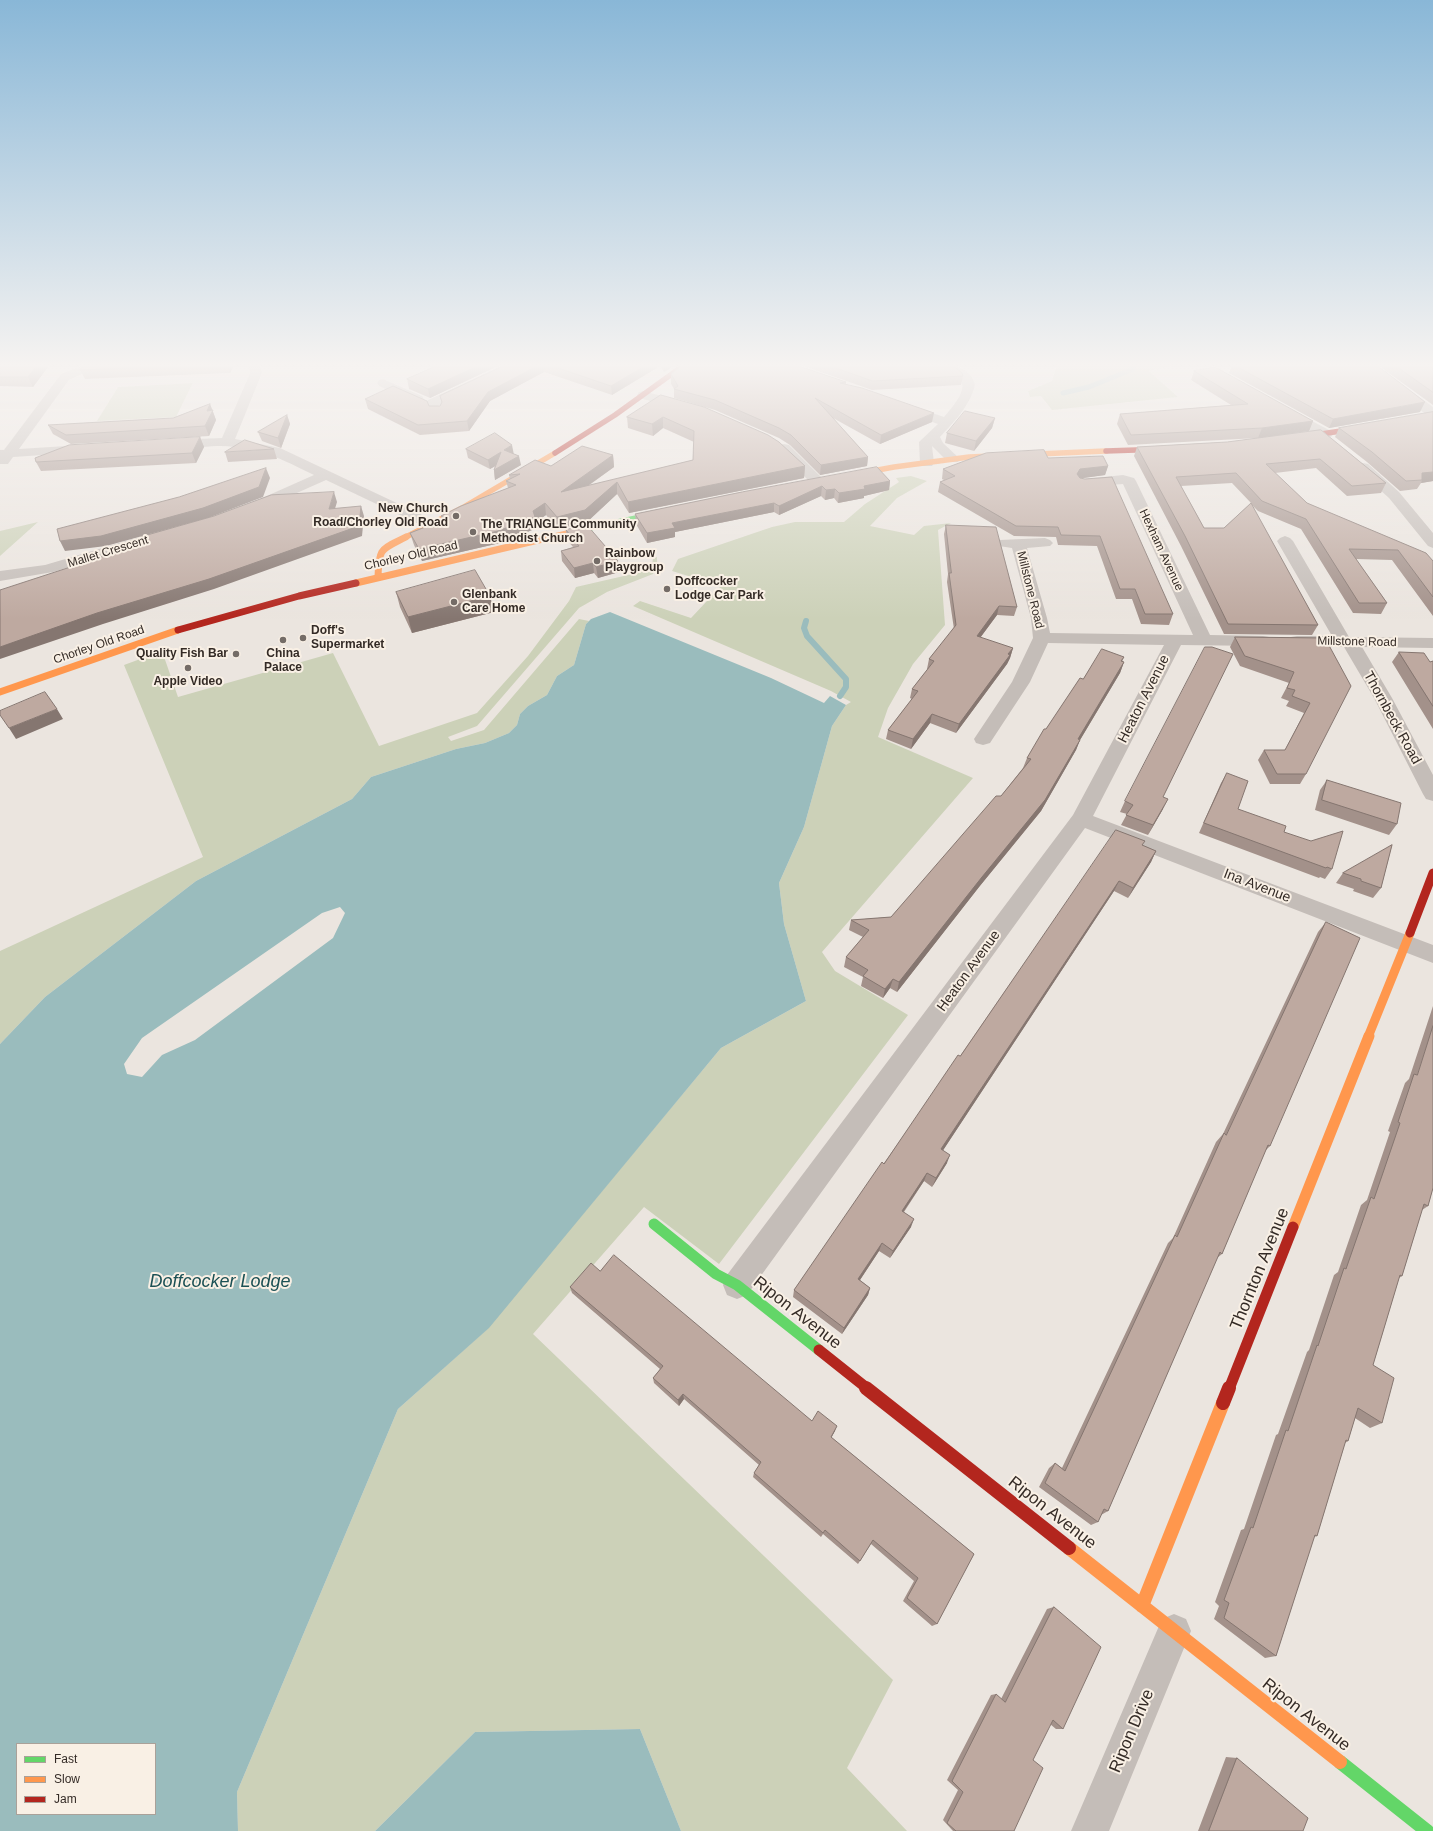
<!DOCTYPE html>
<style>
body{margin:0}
#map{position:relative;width:1433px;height:1831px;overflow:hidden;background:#ebe5df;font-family:Helvetica,sans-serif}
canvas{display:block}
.legend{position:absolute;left:16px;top:1743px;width:140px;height:72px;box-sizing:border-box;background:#f9f0e5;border:1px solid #aaa199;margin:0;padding:5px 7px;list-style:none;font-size:12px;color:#342b26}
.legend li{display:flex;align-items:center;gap:8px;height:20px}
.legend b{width:20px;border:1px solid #aaa199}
</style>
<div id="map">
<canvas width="1433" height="1831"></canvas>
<ul class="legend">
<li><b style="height:5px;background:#63d668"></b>Fast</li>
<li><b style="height:5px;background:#ff974d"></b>Slow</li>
<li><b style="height:5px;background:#b3261e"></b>Jam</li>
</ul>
</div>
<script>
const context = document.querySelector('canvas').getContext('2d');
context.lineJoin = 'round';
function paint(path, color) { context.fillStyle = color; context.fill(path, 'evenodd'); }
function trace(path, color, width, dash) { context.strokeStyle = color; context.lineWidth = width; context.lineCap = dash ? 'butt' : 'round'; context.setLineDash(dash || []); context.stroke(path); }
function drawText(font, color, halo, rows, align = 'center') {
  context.font = font + ' Helvetica,sans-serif'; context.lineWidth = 4; context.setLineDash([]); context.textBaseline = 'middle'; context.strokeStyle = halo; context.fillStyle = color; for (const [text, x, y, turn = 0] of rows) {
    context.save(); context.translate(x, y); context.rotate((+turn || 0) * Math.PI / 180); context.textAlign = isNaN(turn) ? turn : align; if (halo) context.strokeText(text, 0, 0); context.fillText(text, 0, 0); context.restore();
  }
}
paint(new Path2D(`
 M1057 363H1187L1149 371 1178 397 1052 410 1041 396 1030 397 1028 391 1052 381Z
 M193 383 176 417 97 421 118 387Z
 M911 476 927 481 897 498 870 526 914 535 924 526 951 523 938 530 945 625 913 664 888 708 878 737 973 778 822 952 835 971 908 1015 719 1264 644 1207 533 1334 893 1680 847 1768 907 1831H681L640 1729 475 1732 375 1831H238L237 1792 398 1409 485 1331 721 1048 806 1001 784 924 779 883 804 827 832 726 846 705 851 702 831 691 633 606 640 601 691 618 721 586 672 571 678 559 772 527 795 522H844L865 504 899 482 896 478Z
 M38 522 0 556V531Z
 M657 557V568L653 574 607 592 579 608 477 726 448 737 451 741 484 730 579 619 589 621 586 624 574 665 557 676 547 695 528 706 520 714 517 725 509 733 485 743 456 749 371 777 352 799 196 881 45 997 0 1044V951L203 857 124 665 162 651 178 697 333 653 379 746 477 713 528 656 569 601 576 587 641 572 652 565 653 558Z`), '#ccd1b8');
paint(new Path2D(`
 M610 612 771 678 824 703 830 696 846 705 832 726 804 827 779 883 784 924 806 1001 721 1048 489 1328 398 1409 237 1792 238 1831H0V1044L45 997 196 881 352 799 371 777 456 749 485 743 509 733 517 725 520 714 528 706 547 695 557 676 574 665 586 624 591 619ZM340 907 345 913 333 938 195 1040 162 1055 142 1077 127 1074 124 1064 142 1038 322 913ZM17 1744H155V1814H17Z
 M640 1729 681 1831H375L475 1732Z`), '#9abcbd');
trace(new Path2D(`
 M1063 393 1089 387 1133 369 1136 363`), '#9abcbd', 5);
trace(new Path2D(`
 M806 621 804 628 807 636 846 679V687L840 696`), '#9abcbd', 6);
paint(new Path2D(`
 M88 363H127L125 366 121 367 91 370 69 380 19 449 83 445 88 446 90 449 88 452 13 457 8 464H0V450H4L61 374Z
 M242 363H256L261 367 262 373 235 439 280 448 437 522 439 525 437 528 432 529 427 528 326 480 261 509 256 510 251 509 249 506 251 503 314 475C281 459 260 447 221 446 205 446 180 450 166 447L164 444 166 441 171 440 222 438 250 373 249 369Z
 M507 363H522L520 366 434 408H424L423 405 424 402Z
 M926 363C943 360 971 365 975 385 970 406 954 422 940 437L943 443 960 459 958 462H948L932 446 934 463 932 466H922L920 463 919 442 938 424 901 411 900 408 901 405 906 404 944 417C972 385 969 376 928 366Z
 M1360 363H1373L1433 407V417L1428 416Z
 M383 379 422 396 424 399 422 402H414L379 386 377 383 379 380Z
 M643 391 689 403 690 406 689 409 684 410 639 398 637 395 639 392Z
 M1285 407 1331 431 1333 434 1331 437H1321L1280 414 1279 411 1280 408Z
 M784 444 789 445 822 478 824 481 822 484H812L779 451 777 448 779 445Z
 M1363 463 1368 464 1399 492 1433 533V548L1428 546 1389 498 1358 470 1356 467 1358 464Z
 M1123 475 1134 478 1136 481 1210 635 1263 636 1269 637 1272 641 1269 645 1263 646 1181 645 1093 816 1433 945V963L1085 828 747 1295 737 1299 727 1295 723 1285 727 1275 1073 815 1164 645 1048 643 1030 682 990 743 983 745 976 743 974 739 1012 682 1033 638 1031 618 1012 548 999 546 996 543 999 540 1045 538 1050 540 1053 543 1050 546 1027 548 1047 618 1050 633 1193 635 1123 484 1085 487 1080 486 1078 483 1080 480 1085 479Z
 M170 528 175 530 178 533 175 536 53 572 0 581V571L45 565Z
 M1285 536 1290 538 1293 541 1349 637 1433 638V648L1362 647 1392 698 1433 775V801L1426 799 1423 794 1374 698 1344 647 1297 646 1291 645 1288 641 1291 637 1297 636H1332L1277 541 1280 538Z
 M1174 1614 1186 1619 1191 1631 1109 1831H1071L1162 1619Z`), '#c4bdb8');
trace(new Path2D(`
 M585 529 664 512`), '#63d668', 5.5);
trace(new Path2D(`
 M654 1224 716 1274 737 1285 819 1350`), '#63d668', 11);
trace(new Path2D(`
 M1340 1762 1427 1831`), '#63d668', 14);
trace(new Path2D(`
 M851 475 894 467 969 457 1106 451
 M404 538 462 508 555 453
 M546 538 585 529`), '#ff974d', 5.5);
trace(new Path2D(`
 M378 576C379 547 381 550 406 537
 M356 583 551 537
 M0 692 178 630`), '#ff974d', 7);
trace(new Path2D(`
 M1368 1037 1410 933`), '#ff974d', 9);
trace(new Path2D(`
 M1293 1227 1369 1036`), '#ff974d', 11);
trace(new Path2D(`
 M1069 1548 1340 1762
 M1142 1606 1223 1403`), '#ff974d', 14);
trace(new Path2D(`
 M1295 438 1367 427
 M1106 451 1165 449
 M555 453 615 415 687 363`), '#b3261e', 5.5);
trace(new Path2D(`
 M178 630 299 596 356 583`), '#b3261e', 7);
trace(new Path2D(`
 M1410 933 1433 873`), '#b3261e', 9);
trace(new Path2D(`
 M819 1350 868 1389
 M1229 1389 1293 1227`), '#b3261e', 11);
trace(new Path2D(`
 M866 1388 1069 1548
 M1223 1403 1229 1388`), '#b3261e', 14);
paint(new Path2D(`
 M0 363H51L33 387 0 386Z
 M87 363H235L230 373 85 379 80 370Z
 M443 363H504L430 398 409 389 407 379Z
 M510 363H678L664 372 660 366 612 395 544 372 490 401 469 431 420 435 368 409 365 399 429 406H440L442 404 440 396Z
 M795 363H937L963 376 961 385 872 390Z
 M1375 363H1433V405Z
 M1232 364 1420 412 1329 428 1229 373Z
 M1194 371 1313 421 1309 431 1258 438 1128 445 1117 424 1120 414 1231 405 1191 380Z
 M671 374 846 382V384L932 422 880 444 833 418 868 457 867 466 820 475 790 445 779 438 715 410 674 398V389L671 384Z
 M661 395 805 466 804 478 629 513 617 494 587 522 558 529 546 515 536 522 537 528 500 543 422 561 414 545 410 533 442 520 441 516 508 488 506 481 510 479 509 475 551 466 613 455 614 467 588 486 693 460 694 442 663 428 653 436 628 428 627 417Z
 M210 404 216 420 209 436 71 444 53 434 48 425 173 418Z
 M1433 412V481L1421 483 1417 489 1400 491 1367 462 1335 437 1339 428Z
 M287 415 290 424 281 448 262 441 258 432Z
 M995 418 992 428 974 451 945 443 947 433Z
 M1321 430 1386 483 1381 493 1347 496 1316 468 1275 473 1307 503 1433 561V616L1392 560 1356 559 1387 603 1381 614 1353 613 1301 529 1258 511 1251 504 1318 625 1312 635 1224 634 1181 546 1134 456 1137 447 1227 442ZM1232 483 1251 503 1224 528H1204L1181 486Z
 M200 437 204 447 196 463 41 471 36 462Z
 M274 449 277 459 228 462 225 452Z
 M466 449 514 454 521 465 495 480 494 470 495 466 490 469 468 458Z
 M1048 458 1108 466 1105 475 1081 478 1173 614 1169 625 1141 624 1132 599H1116L1097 546 1058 545 1056 537 1014 536 938 492 940 482 944 480 942 479 943 469Z
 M890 481 889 490 864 496V498L838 503 834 498 825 500 821 496 779 515 774 512 675 532V537L647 543 636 524 635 514 742 492Z
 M946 525 1017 607 1014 616 997 615 980 638 1013 648 1010 658 1007 664 956 733 930 723 911 749 886 739 888 730 912 699 910 698 912 689 928 669H927L929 659 954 629 947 582 948 574 944 534Z
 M566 530 619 572 598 578 594 573 575 578 562 561 561 551 573 547 567 540Z
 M396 592 490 596 494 612 412 633 400 607Z
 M1235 637 1325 638 1306 774 1300 784H1270L1258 760 1264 750H1285L1304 713 1286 706 1289 701 1281 698 1289 683 1240 666 1230 647Z
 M1399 652 1430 662 1433 661V729L1392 662Z
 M1124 657 1122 662H1124L1120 673 1080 740 1076 750 1041 811 979 887 897 992 890 988 883 998 861 986 863 977 844 967 846 957 863 937 849 930 851 920 891 917 1001 796 1023 768 1027 758 1046 729 1083 679Z
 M1227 773 1238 809 1284 832 1332 869 1325 879 1320 877 1319 878 1199 833 1221 783Z
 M1327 780 1397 824 1389 835 1315 810 1320 790Z
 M1163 797V809L1148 835 1121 825 1127 814 1120 812 1125 801Z
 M1142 845 1156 851 1151 862 1128 898 1114 891 943 1150 947 1163 932 1187 924 1181 904 1212 911 1227 890 1258 879 1251 860 1280 870 1288 868 1295 842 1334 793 1297 794 1290 960 1056Z
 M1392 845 1381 888 1373 898 1353 891 1354 889 1336 883 1343 873Z
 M1326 922 1270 1146 1265 1151 1222 1254 1217 1258 1108 1511 1101 1515 1098 1522 1091 1525 1039 1487 1049 1468 1055 1463 1062 1468 1168 1243 1173 1238 1216 1142 1223 1134 1318 932Z
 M1433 1006V1188L1428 1206 1422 1210 1402 1276 1399 1278 1385 1325 1373 1365 1382 1423 1370 1428 1355 1418 1348 1441 1345 1443 1317 1536 1314 1537 1276 1656 1265 1658 1214 1619 1219 1606 1215 1602 1241 1530 1244 1529 1276 1435 1278 1434 1307 1352 1309 1350 1334 1275 1338 1272 1361 1205 1367 1200 1390 1132 1388 1131 1405 1083 1409 1079Z
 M600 1271 812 1421 835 1431 831 1437 974 1554 937 1624 932 1626 903 1601 914 1581 871 1544 860 1561 858 1564 823 1534 821 1537 753 1477 754 1473 759 1465 684 1399 679 1406 654 1383 653 1378 660 1369 572 1293 570 1287Z
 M1054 1607 1063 1729H1056L1050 1724 1033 1760 1014 1831H953L943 1820 958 1790 947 1780 991 1695 996 1694 1001 1699 1047 1609Z
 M1226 1757 1237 1758 1303 1831H1198Z`), '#a3918a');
paint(new Path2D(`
 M39 363H51L33 387 28 377Z
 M228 363H235L230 373 227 364Z
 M484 363H504L430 398 428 389Z
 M543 363 544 372 490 401 469 431 467 421 488 392Z
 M650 363H660V366L612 395 611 386Z
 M664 363H678L664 372Z
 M1425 402 1420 412 1329 428 1333 419Z
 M210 404 216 420 209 436 205 426 207 411Z
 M934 413 932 422 880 444 881 435Z
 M287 415 290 424 281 448 278 438Z
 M663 417V428L653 436 652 424Z
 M995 418 992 428 974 451 976 441Z
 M1313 421 1309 431 1258 438 1262 428Z
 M200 437 204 447 196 463 192 453Z
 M512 445 514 455 504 450Z
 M501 452 503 462 490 469 488 460Z
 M613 455 614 467 562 504 561 492Z
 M519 456 521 465 495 480 494 470Z
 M868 457 867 466 820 475 821 465Z
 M805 466 804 478 629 513 628 502Z
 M1108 466 1105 475 1077 479V474L1080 469Z
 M266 468 270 478 263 497 208 518 106 546 65 551 60 541Z
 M1433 472V481L1421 483 1422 480V473Z
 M890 481 889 490 864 496V498L838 503 839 493 864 486Z
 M617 482V494L587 522 558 529 557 517Z
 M822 486 821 496 779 515V506Z
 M835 489 834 498 825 500 826 490Z
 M334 492 337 502 332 519 329 509Z
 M545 503 546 515 536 522 537 528 500 543 422 561 419 549 533 511Z
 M774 503V512L675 532V537L647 543V533L672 523Z
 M361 506 364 516 362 536 214 589 103 624 0 659V647Z
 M618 561 619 572 598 578 596 567Z
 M593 563 594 573 575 578 574 568Z
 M490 596 494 612 412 633 408 617Z
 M999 606 997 615 974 646 977 636Z
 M1013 648 1010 658 1007 664 956 733 959 724Z
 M1124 662 1120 673 1080 740 1076 750 1041 811 979 887 897 992 899 982 1078 739Z
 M57 709 63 719 16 739 9 728Z
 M932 714 930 723 911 749 913 739Z
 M1168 799 1163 809 1148 835 1153 825Z
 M1156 851 1151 862 1128 898 1133 888Z
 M1119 881 1114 891 938 1158 941 1149Z
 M893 979 890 988 883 998 885 989Z
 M950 1155 947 1163 932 1187 936 1178Z
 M927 1173 924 1181 899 1218 902 1211Z
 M914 1219 911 1227 890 1258 893 1251Z
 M882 1243 879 1251 856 1286 858 1279Z
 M870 1288 868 1295 842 1334 844 1328Z
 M683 1394 684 1399 679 1406 678 1400Z
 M837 1426 835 1431 829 1442 831 1437Z`), '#857670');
const building = new Path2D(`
 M0 363H39L28 377H0Z
 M87 363H228L227 364 80 370Z
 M443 363H484L428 389 407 379Z
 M510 363H650L611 386 543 363 488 392 467 421 418 425 365 399 393 386 427 401 429 406H440L442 402 440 396Z
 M686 363H790L846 382 840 383 862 388 934 413 881 435 815 398 868 457 821 465 791 435 779 428 715 400 674 389 678 386 671 374Z
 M822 363H937L955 367 962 373 963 376 873 381Z
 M1241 363H1374L1425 402 1333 419 1232 364Z
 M1392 363H1433V392Z
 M1215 367 1313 421 1262 428 1131 435 1120 414 1248 404 1194 371Z
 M661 395 704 407 768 435 779 442 805 466 628 502 617 482 585 510 557 517 545 503 533 511 535 517 498 531 419 549 410 533 446 519 441 516 461 506 516 485 506 481 520 474 509 475 535 460 551 466 582 446 613 455 561 492 693 460 694 431 663 417 652 424 627 417Z
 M210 404 207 411 213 410 205 426 66 435 48 425 173 418Z
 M965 411 995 418 976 441 947 433Z
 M1433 412V472L1422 473V480L1406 481 1372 452 1339 428Z
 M287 415 278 438 258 432Z
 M1321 430 1386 483 1352 486 1320 459 1266 464 1307 503 1426 553 1433 561V597L1398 550 1349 549 1387 603H1359L1306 519 1262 501 1236 473 1176 477 1204 528H1224L1251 503 1318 625 1228 624 1185 536 1137 447 1227 442Z
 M495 433 512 445 504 450 519 456 494 470 501 452 488 460 466 449Z
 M200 437 192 453 36 462 35 458 69 445Z
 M245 440 274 449 225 452Z
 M1044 450 1048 458 1103 456 1108 466 1080 469 1077 474 1080 478 1085 479 1112 477 1173 614H1145L1135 589H1120L1100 536 1061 535 1058 527 1016 526 940 482 955 476 943 469 986 453Z
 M877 467 890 481 864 486 865 489 839 493 835 489 826 490 822 486 779 506 774 503 672 523 675 528 647 533 635 514 742 492Z
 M266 468 259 487 203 508 101 536 60 541 57 529 179 497Z
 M334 492 329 509 361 506 359 526 209 579 97 613 0 647V590L141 544 140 537 214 516 271 495Z
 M587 525 618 561 596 567 593 563 574 568 561 551 579 546 566 530Z
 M946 525 996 527 1017 607 999 606 977 636 1013 648 1008 654 1010 655 959 724 932 714 913 739 888 730 918 691 912 689 934 661 929 659 956 625 949 573H951Z
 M475 570 490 596 408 617 396 592Z
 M1235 637 1325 638 1351 686 1306 774H1277L1264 750H1285L1310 703 1292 696 1295 690 1287 688 1294 672 1245 656Z
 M1205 647H1212L1233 654 1163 797 1168 799 1153 825 1126 815 1133 805 1125 801Z
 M1102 649 1124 657 1121 661 1124 662 1078 739 1080 740 1045 800 982 877 899 982 893 979 885 989 863 976 868 970 846 957 869 930 851 920 891 917 996 796H1001L1031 759 1027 758 1044 729H1046L1080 678 1083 679Z
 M1399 652 1424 653 1430 662 1433 661V706Z
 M45 692 57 709 9 728 0 715V711Z
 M1227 773 1248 781 1238 809 1286 826 1284 832 1311 841 1343 831 1332 869 1327 867 1326 868 1204 823Z
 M1327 780 1401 803 1397 824 1322 800Z
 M1116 830 1145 841 1142 845 1156 851 1133 888 1119 881 941 1149 950 1155 936 1178 927 1173 902 1211 914 1219 893 1251 882 1243 858 1279 870 1288 844 1328 794 1290 882 1162 884 1164 958 1055 960 1056Z
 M1392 845 1381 888 1361 881V879L1343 873Z
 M1326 922 1360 938 1270 1146 1268 1145 1222 1254 1220 1252 1108 1511 1104 1509 1098 1522 1045 1483 1055 1463 1065 1471 1175 1235 1177 1237 1224 1133 1226 1135Z
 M1433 1026V1188L1428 1206 1424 1204 1402 1276 1400 1275 1373 1365 1394 1378 1382 1423 1358 1408 1348 1441 1346 1440 1317 1536 1315 1535 1276 1656 1224 1618 1229 1603 1224 1600 1251 1527 1253 1528 1286 1430 1288 1431 1317 1345 1318 1346 1344 1268 1346 1269 1371 1197 1374 1199 1400 1123 1398 1122 1414 1074 1417 1075Z
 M614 1255 812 1421 818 1411 837 1426 831 1437 974 1554 937 1624 907 1598 918 1578 873 1540 860 1561 825 1530 823 1533 754 1473 761 1462 683 1394 678 1400 653 1378 663 1366 570 1287 591 1263 600 1271Z
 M1054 1607 1101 1647 1063 1729 1053 1720 1033 1760 1043 1768 1014 1831H956L947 1823 963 1792 952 1781 996 1694 1005 1702Z
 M1237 1758 1308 1818 1303 1831H1209Z`);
paint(building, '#bea9a0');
trace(building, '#857670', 1);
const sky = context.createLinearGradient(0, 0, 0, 619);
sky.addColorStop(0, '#89b7d7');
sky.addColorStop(0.59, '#f6f3f1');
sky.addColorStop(1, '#f6f3f100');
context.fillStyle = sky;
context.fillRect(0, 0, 1433, 619);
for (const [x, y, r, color] of [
 [456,516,4,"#746c67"],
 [473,532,4,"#746c67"],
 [597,561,4,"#746c67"],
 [667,589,4,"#746c67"],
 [454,602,4,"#746c67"],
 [303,638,4,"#746c67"],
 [283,640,4,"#746c67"],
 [236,654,4,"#746c67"],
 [188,668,4,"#746c67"]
]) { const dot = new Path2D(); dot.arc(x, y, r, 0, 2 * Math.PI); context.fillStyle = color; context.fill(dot); trace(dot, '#f9f0e5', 1.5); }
drawText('bold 12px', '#342b26', '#f9f0e5', [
 ["New Church",448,509,"right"],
 ["Road/Chorley Old Road",448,523,"right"],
 ["The TRIANGLE Community",481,525],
 ["Methodist Church",481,539],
 ["Rainbow",605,554],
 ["Playgroup",605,568],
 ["Doffcocker",675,582],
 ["Lodge Car Park",675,596],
 ["Glenbank",462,595],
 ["Care Home",462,609],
 ["Doff's",311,631],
 ["Supermarket",311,645],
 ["Quality Fish Bar",228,654,"right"],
 ["China",283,654,"center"],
 ["Palace",283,668,"center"],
 ["Apple Video",188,682,"center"]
], 'left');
drawText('12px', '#342b26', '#f9f0e5', [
 ["Hexham Avenue",1161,550,65],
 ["Mallet Crescent",108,552,-17],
 ["Chorley Old Road",411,556,-13],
 ["Millstone Road",1030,590,76],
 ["Millstone Road",1357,642,1],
 ["Chorley Old Road",99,645,-19]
]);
drawText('14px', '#342b26', '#f9f0e5', [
 ["Heaton Avenue",1144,699,-63],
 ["Thornbeck Road",1392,718,61],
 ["Ina Avenue",1257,886,21],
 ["Heaton Avenue",969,971,-54]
]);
drawText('17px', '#342b26', '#f9f0e5', [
 ["Thornton Avenue",1260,1269,-68],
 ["Ripon Avenue",797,1313,38],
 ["Ripon Avenue",1052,1513,38],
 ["Ripon Avenue",1306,1715,38],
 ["Ripon Drive",1132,1731,-67]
]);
drawText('italic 18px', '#1c5155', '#f9f0e5', [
 ["Doffcocker Lodge",220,1282]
]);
</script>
